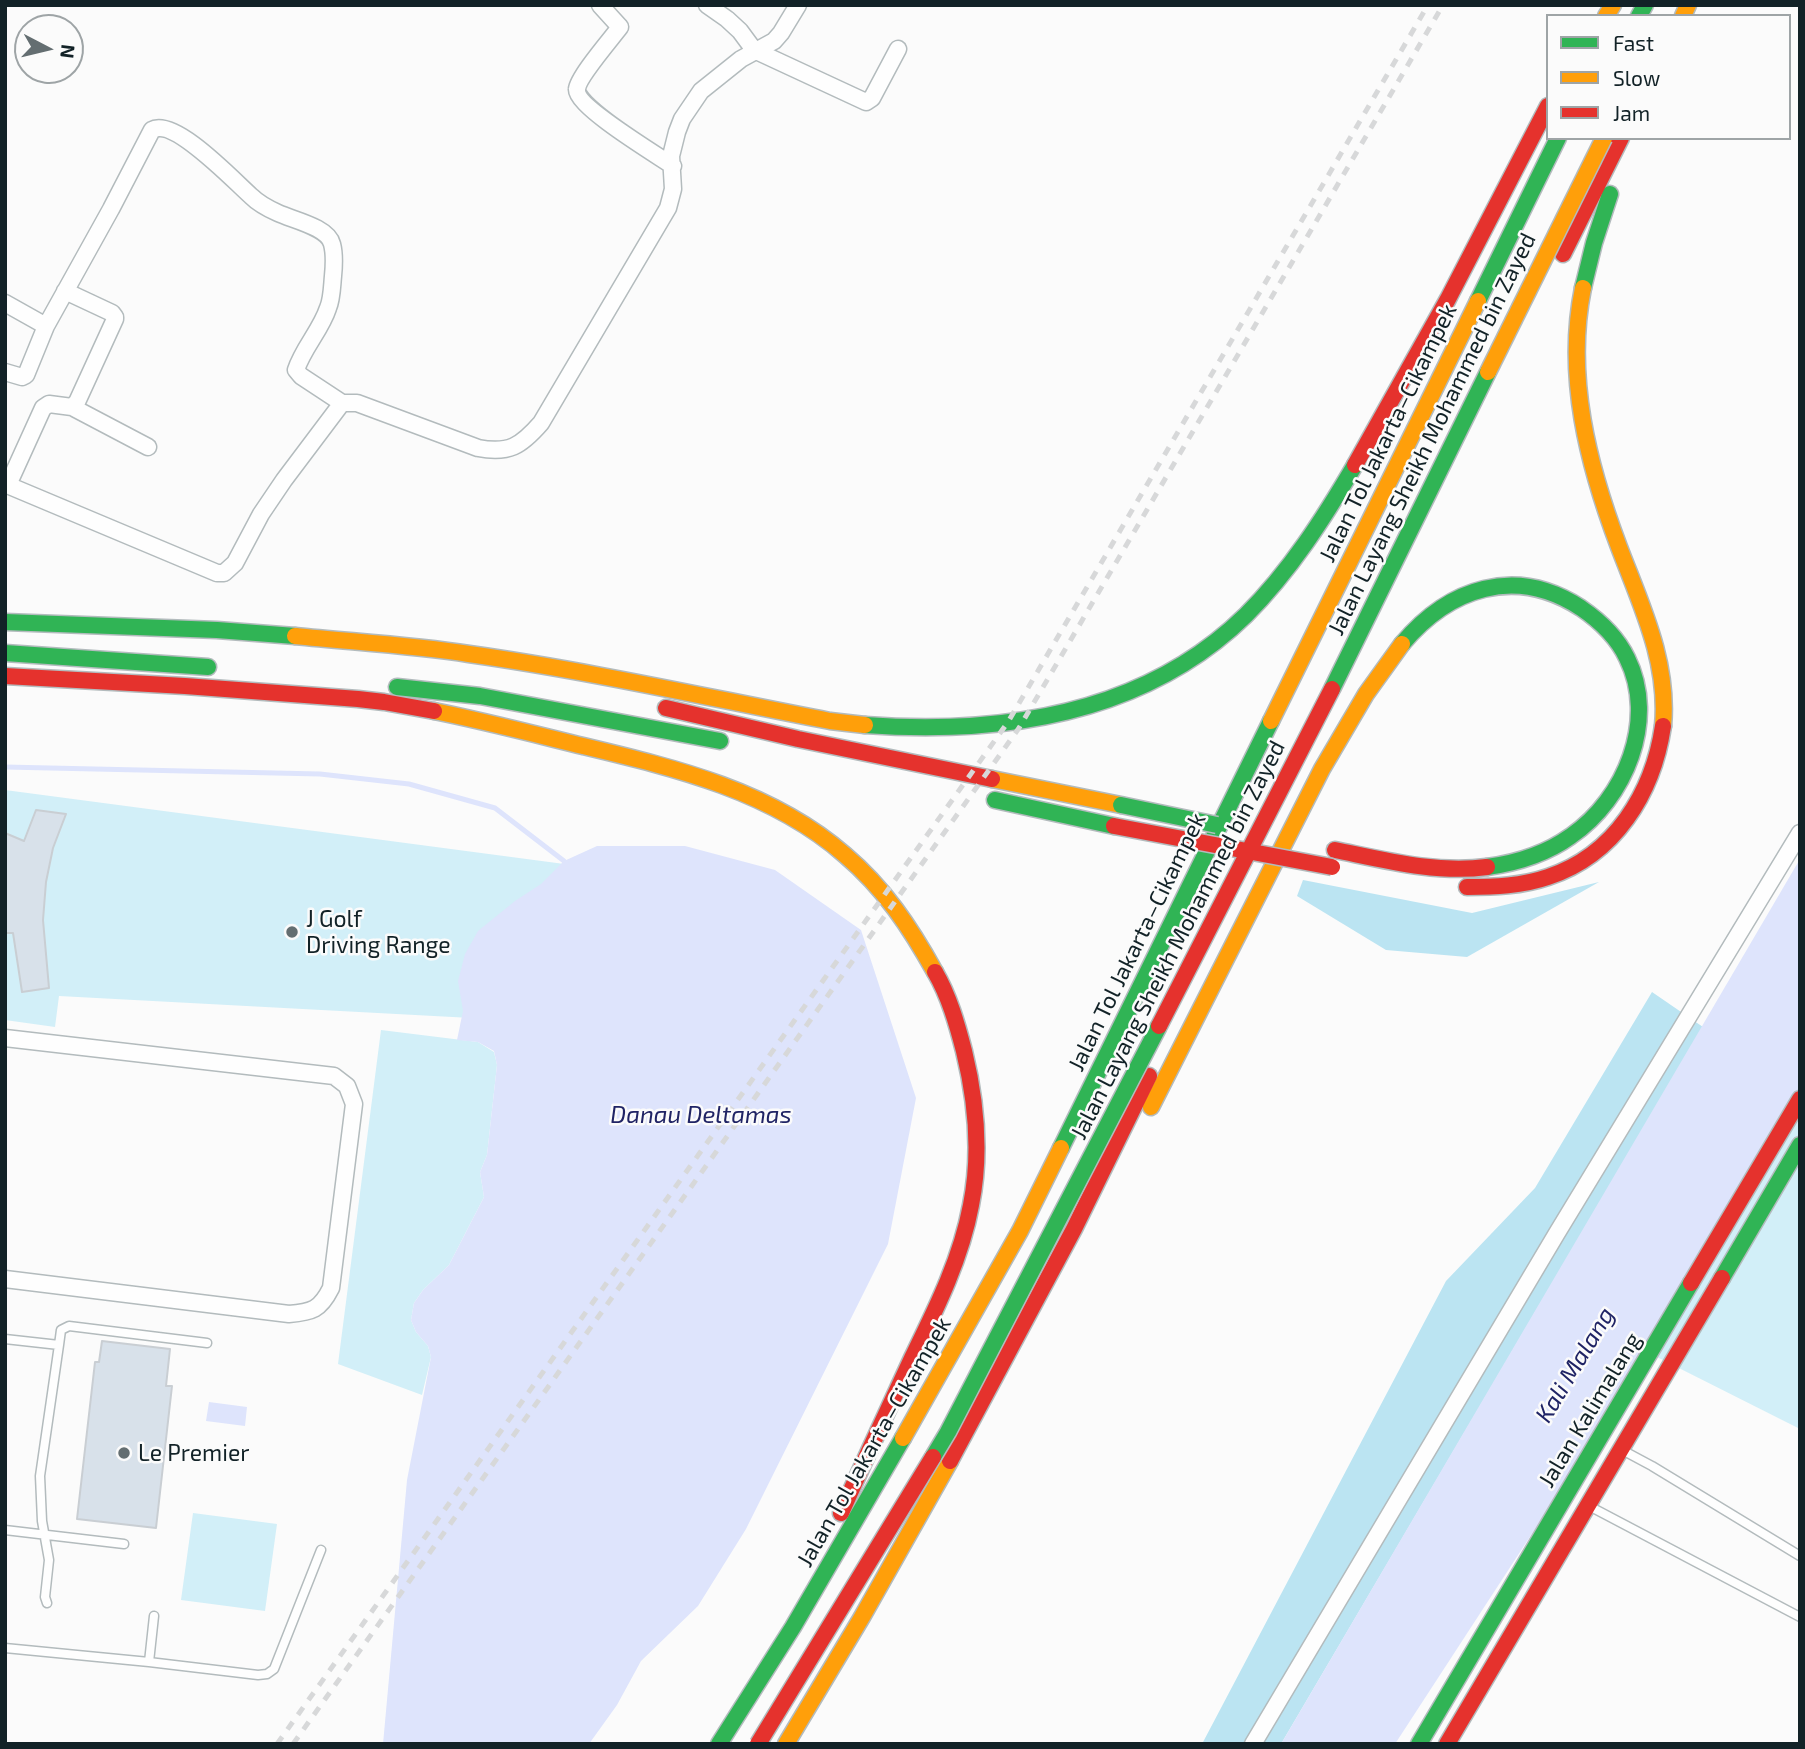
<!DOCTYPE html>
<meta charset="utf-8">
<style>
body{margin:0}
#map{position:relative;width:1805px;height:1749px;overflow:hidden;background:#fbfbfb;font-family:"Exo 2",sans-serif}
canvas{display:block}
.frame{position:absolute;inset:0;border:7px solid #122227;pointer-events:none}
.legend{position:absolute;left:1546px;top:14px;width:245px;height:126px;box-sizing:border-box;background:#fbfbfb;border:2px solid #9ea4a6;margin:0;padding:9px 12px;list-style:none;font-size:21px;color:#122227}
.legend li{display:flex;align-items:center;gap:14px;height:35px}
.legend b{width:35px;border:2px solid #9ea4a6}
.north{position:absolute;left:14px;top:14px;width:70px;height:70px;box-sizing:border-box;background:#fbfbfb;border:2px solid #9ea4a6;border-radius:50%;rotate:97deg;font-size:19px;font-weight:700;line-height:28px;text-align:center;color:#122227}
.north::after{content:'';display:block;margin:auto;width:24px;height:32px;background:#646e71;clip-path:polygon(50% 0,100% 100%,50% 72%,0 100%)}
</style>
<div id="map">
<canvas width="1805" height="1749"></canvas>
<div class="frame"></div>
<ul class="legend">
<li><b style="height:9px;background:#30b455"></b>Fast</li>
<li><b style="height:9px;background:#ff9f0a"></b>Slow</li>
<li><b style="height:9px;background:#e5322d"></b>Jam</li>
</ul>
<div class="north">N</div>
</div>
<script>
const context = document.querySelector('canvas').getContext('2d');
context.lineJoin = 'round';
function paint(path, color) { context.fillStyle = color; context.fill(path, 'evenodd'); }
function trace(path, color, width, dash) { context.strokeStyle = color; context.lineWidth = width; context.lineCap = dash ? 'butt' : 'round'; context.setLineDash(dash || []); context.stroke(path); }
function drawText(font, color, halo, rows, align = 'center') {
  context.font = font + ' "Exo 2",sans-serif'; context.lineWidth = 5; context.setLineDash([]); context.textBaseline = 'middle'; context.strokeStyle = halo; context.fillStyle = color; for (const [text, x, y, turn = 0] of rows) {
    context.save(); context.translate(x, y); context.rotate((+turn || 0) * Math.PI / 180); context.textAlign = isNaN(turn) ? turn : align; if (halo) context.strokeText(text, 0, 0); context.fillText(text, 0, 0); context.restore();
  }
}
paint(new Path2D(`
 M5 790 587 867 565 1023 59 996 55 1027 5 1020Z
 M381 1030 478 1042 494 1052 497 1065 487 1155 480 1172 484 1197 449 1265 423 1290 414 1303 411 1320 416 1332 428 1346 431 1357 422 1395 338 1364Z
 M1800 1099V1429L1653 1355Z
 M193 1513 277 1524 265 1611 181 1600Z`), '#d2eff8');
paint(new Path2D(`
 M1303 880 1472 913 1599 882 1467 957 1386 950 1297 896Z
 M1652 992 1703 1027 1281 1744H1202L1446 1281 1535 1188Z`), '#bbe4f2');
paint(new Path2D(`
 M597 846H685L775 870 861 930 916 1098 888 1244 746 1529 698 1606 641 1661 617 1705 589 1744H383L407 1480 431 1357 428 1346 416 1332 411 1320 414 1303 423 1290 449 1265 484 1197 480 1172 487 1155 497 1065 494 1051 478 1042 457 1040 463 1011 458 981 465 954 478 931 515 901 541 884 564 861Z
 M1800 859V1099L1649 1354 1395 1744H1281Z
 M209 1402 247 1407 245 1426 206 1421Z`), '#dee4fc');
trace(new Path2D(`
 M5 767 320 774 409 784 495 808 564 861 569 867`), '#dee4fc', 5);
const building = new Path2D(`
 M36 810 66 814 53 848 46 882 43 920 49 988 22 992 13 933H5V833L24 841Z
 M102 1341 170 1349 166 1386H172L156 1528 77 1519 95 1362H99Z`);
paint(building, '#d8e1ea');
trace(building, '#c9ced3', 2);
const lane = new Path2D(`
 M5 1339 59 1345 61 1330 69 1326 207 1343
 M1624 1451 1652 1466 1800 1556
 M1591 1507 1800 1617
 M5 1530 124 1544
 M47 1603 45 1597 49 1560 42 1521 40 1476 59 1345
 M5 1648 149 1662 258 1675 267 1674 274 1669 321 1550
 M149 1662 154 1616`);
const street = new Path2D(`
 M600 5 620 27C611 39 578 77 577 89 575 106 657 155 673 166
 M707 5 727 19 740 31 754 50 866 102 872 98 898 49
 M5 303 46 326
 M5 372 22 377 26 375 46 326 111 209 152 130C174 117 233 180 251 196 258 203 269 209 278 213 293 220 328 227 332 244 335 255 334 266 333 276 332 286 332 299 328 308 321 330 303 348 296 370L301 376 342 403
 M72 407 148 447
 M5 484 217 573H224L235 563 261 514 284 480 342 403H357L478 448C509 454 521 446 541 423L668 208 673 189 671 156 677 132 682 119 701 91 741 59 774 41 781 33 798 5
 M8 485 43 408 49 404 72 407 77 402 115 319V317L112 313 65 291
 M5 1038 334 1076 347 1086 354 1104 331 1288C320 1310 312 1312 289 1314L5 1279
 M1253 1744 1557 1233 1800 833`);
const fast = new Path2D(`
 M1639 16 1645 5
 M1583 288 1594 243 1610 194
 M1478 301 1558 138
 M5 622 217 630 295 636
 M1402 644C1449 588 1515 565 1581 608 1600 621 1617 637 1627 658 1658 720 1625 799 1571 836 1546 854 1517 863 1487 867
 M5 653 208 667
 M397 687 480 696 720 741
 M865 725C1002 735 1144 715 1246 615 1290 571 1324 518 1355 465
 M995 800 1114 826
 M1061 1148 1271 721
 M1722 1278 1800 1145
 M719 1744 793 1627 903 1438
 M1419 1744 1691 1283`);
const slow = new Path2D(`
 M1606 16 1613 5
 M1683 16 1688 5
 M1583 288C1565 376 1588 465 1619 547 1641 605 1669 662 1663 726
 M295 636C353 642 411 645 469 654 590 671 710 698 830 721L865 725
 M434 711C484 721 534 734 583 746 675 768 772 791 845 855 884 888 910 927 935 972
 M1271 721 1478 301
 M992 779 1121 805
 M1151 1107 1322 769 1366 694 1402 644
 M903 1438 1020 1231 1061 1148
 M786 1744 862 1617 950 1461`);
const jam = new Path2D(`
 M1563 254 1621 138
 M1355 465 1448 299 1548 106
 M5 676 185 686 358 699 384 702 434 711
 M666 708 798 739 992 779
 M1335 850C1384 860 1437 874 1487 867
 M1467 887C1494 887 1522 886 1548 877 1615 855 1653 793 1663 726
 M1691 1283 1800 1099
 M950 1461 1074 1229 1149 1076
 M841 1513C864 1461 888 1410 912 1358 936 1309 961 1259 971 1205 981 1155 976 1100 964 1051 957 1024 949 996 935 972
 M1447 1744 1722 1278`);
trace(lane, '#b3bbbd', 11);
trace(street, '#b3bbbd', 19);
trace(fast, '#b3bbbd', 19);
trace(slow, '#b3bbbd', 19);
trace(jam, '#b3bbbd', 19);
trace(lane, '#fefefe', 8);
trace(street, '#fefefe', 16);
trace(fast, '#30b455', 16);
trace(slow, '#ff9f0a', 16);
trace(jam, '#e5322d', 16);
trace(new Path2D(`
 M277 1744 1008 722 1428 5
 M293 1744 1019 728 1443 5`), '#d7d8d9', 5, [9, 9]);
const fastBridge = new Path2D(`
 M1332 689 1488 372
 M1121 805 1217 825
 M933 1457 948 1432 1159 1026`);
const slowBridge = new Path2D(`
 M1488 372 1604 138`);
const jamBridge = new Path2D(`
 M1114 826 1332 867
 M1159 1026 1332 689
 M758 1744 933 1457`);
trace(fastBridge, '#b3bbbd', 19, []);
trace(slowBridge, '#b3bbbd', 19, []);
trace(jamBridge, '#b3bbbd', 19, []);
trace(fastBridge, '#30b455', 16);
trace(slowBridge, '#ff9f0a', 16);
trace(jamBridge, '#e5322d', 16);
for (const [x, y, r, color] of [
 [292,932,7,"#646e71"],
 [124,1453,7,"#646e71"]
]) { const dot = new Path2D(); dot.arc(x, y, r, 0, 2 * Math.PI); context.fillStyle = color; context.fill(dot); trace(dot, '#fbfbfb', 2.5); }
drawText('23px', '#122227', '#fbfbfb', [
 ["Jalan Tol Jakarta–Cikampek",1388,433,-64],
 ["Jalan Layang Sheikh Mohammed bin Zayed",1432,434,-64],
 ["Jalan Layang Sheikh Mohammed bin Zayed",1178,940,-63],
 ["Jalan Tol Jakarta–Cikampek",1137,942,-64],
 ["Jalan Kalimalang",1590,1410,-59],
 ["Jalan Tol Jakarta–Cikampek",874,1442,-60]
]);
drawText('23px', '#122227', '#fbfbfb', [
 ["J Golf",306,919],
 ["Driving Range",306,945],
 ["Le Premier",138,1453]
], 'left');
drawText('italic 24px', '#202465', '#fbfbfb', [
 ["Danau Deltamas",701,1115],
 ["Kali Malang",1575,1365,-59]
]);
</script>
